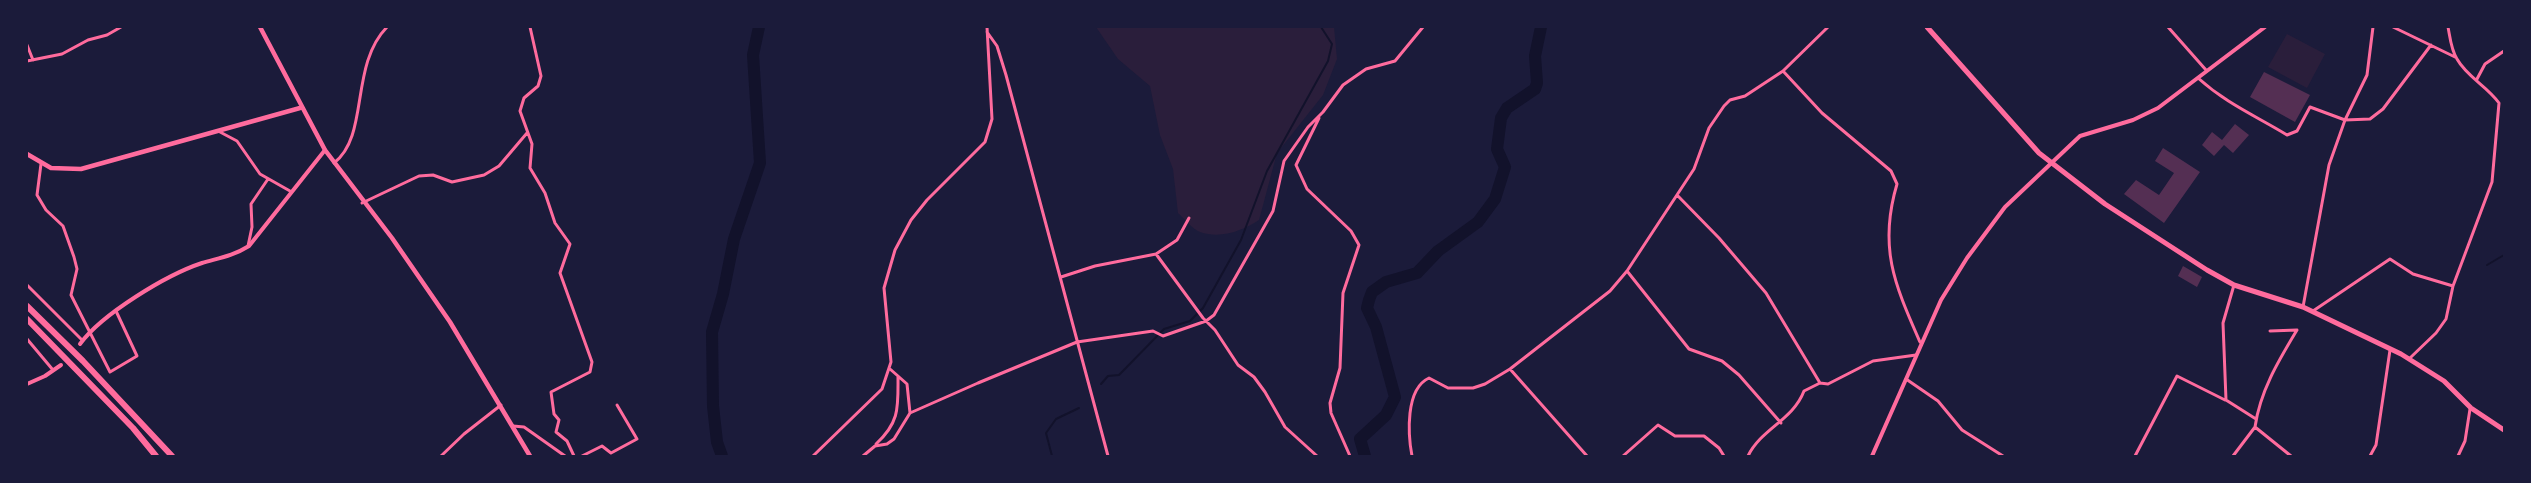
<!DOCTYPE html>
<style>
body{margin:0}
#map{position:relative;width:2531px;height:483px;overflow:hidden;background:#1b1b3a;font-family:"Titillium Web",sans-serif}
canvas{display:block}
.frame{position:absolute;inset:0;border:28px solid #1b1b3a;pointer-events:none}
</style>
<div id="map">
<canvas width="2531" height="483"></canvas>
<div class="frame"></div>
</div>
<script>
const context = document.querySelector('canvas').getContext('2d');
context.lineJoin = 'round';
function paint(path, color) { context.fillStyle = color; context.fill(path, 'evenodd'); }
function trace(path, color, width, dash) { context.strokeStyle = color; context.lineWidth = width; context.lineCap = dash ? 'butt' : 'round'; context.setLineDash(dash || []); context.stroke(path); }
paint(new Path2D(`
 M1096 27H1334L1337 59 1323 95 1277 153 1259 220C1242 231 1221 239 1200 232 1192 229 1184 218 1178 213L1173 169 1160 135 1150 86 1118 59Z
 M2287 34 2325 54 2307 88 2268 67Z`), '#2a1e3b');
trace(new Path2D(`
 M2487 265 2504 255
 M1101 384 1108 376 1119 375 1164 329 1190 321 1203 308 1241 240 1267 171 1328 61 1332 44 1321 27
 M1052 456 1046 433 1056 419 1079 408`), '#12122b', 2);
trace(new Path2D(`
 M722 456 717 442 713 406 712 332 723 294 734 239 760 163 753 55 759 27
 M1365 456 1360 439 1386 415 1395 397 1376 327 1367 308 1369 300 1372 292 1386 282 1417 273 1438 251 1478 222 1495 199 1505 167 1497 149 1501 118 1507 108 1535 89 1537 83 1535 56 1541 27`), '#12122b', 12);
paint(new Path2D(`
 M2264 72 2310 95 2295 122 2250 97Z
 M2235 124 2249 135 2233 153 2224 145 2214 156 2202 145 2212 132 2222 140Z
 M2163 148 2200 172 2164 223 2124 194 2136 180 2159 195 2174 173 2155 161Z
 M2183 266 2202 277 2197 287 2178 276Z`), '#542f53');
trace(new Path2D(`
 M530 27 541 76 538 86 524 98 520 111 532 144 530 168 545 193 555 223 570 244 560 273 592 362 590 372 551 392 554 414 559 420 556 432 567 441 574 456
 M2168 27 2206 70
 M2393 27 2455 57
 M987 32 997 46 1006 75 1108 456
 M27 45 33 60
 M27 61 62 54 88 40 107 35 121 27
 M1783 71 1822 113 1891 171 1897 184C1878 248 1895 285 1920 342
 M2198 78C2227 104 2254 115 2287 135L2297 131 2310 107 2345 120 2370 119 2383 109 2431 45
 M2477 79 2485 64 2504 51
 M1323 112 1343 85 1366 69 1395 61 1423 27
 M1319 118 1296 165 1307 189 1351 231 1359 245 1343 293 1340 368 1330 403 1331 413 1350 456
 M220 132 237 141 260 174 290 191
 M334 163C370 135 349 66 387 27
 M41 164 37 195 46 210 63 226 74 257 77 269 71 295 110 372 137 356 116 311
 M1677 195 1719 238 1766 293 1820 383
 M362 203 419 176 433 175 452 182 484 175 499 166 527 133
 M248 246 252 227 251 204 268 179
 M1156 254 1203 318 1215 330 1238 365 1254 377 1265 392 1285 427 1317 456
 M1627 271 1689 349 1722 361 1739 375 1781 423
 M1061 277 1095 266 1156 254 1177 240 1189 218
 M27 285 82 340
 M2234 285 2223 323 2226 400 2256 419
 M2303 307 2329 165 2345 120 2367 75 2373 27
 M2313 311 2390 259 2413 274 2453 286
 M2270 331 2297 330C2279 360 2260 391 2255 427L2291 456
 M27 339 53 370
 M2410 358 2436 333 2446 319 2453 286 2492 182 2499 103C2487 86 2467 77 2457 59 2451 50 2450 37 2448 27
 M890 369 907 384 910 413
 M1510 369 1587 456
 M1906 379 1938 401 1962 430 2003 456
 M513 426 524 427 565 456
 M876 444C900 422 898 407 898 377
 M441 456 464 434 501 405
 M582 456 602 446 611 453 637 439 617 405
 M813 456 882 389 891 362 884 288 895 250 911 220 927 200 985 142 992 119 987 27
 M863 456 875 446 887 444 894 439 910 413 978 383 1077 342 1153 331 1163 336 1206 321 1214 315 1273 211 1284 161 1308 127 1323 112
 M1412 456C1408 435 1405 389 1429 378L1448 388H1473L1485 384 1510 369 1610 291 1627 271 1694 169 1709 128 1724 106 1730 100 1745 96 1783 71 1828 27
 M1623 456 1658 425 1675 436H1704L1719 448 1724 456
 M1748 456C1761 429 1793 420 1804 391L1820 383 1828 384 1873 361 1916 355
 M2135 456 2177 376 2225 400
 M2233 456 2255 427
 M2370 456 2376 445 2390 350
 M2458 456 2465 441 2470 409`), '#ff6b9d', 3);
trace(new Path2D(`
 M80 344C102 314 166 275 202 263 219 258 233 256 249 246L325 150
 M27 384 45 376 61 365
 M1872 456 1941 300 1967 258 2005 207 2080 136 2133 120 2158 108 2265 27`), '#ff6b9d', 4);
trace(new Path2D(`
 M260 27 325 150 392 238 450 322 530 456
 M27 154 51 168 81 169 300 108`), '#ff6b9d', 4.5);
trace(new Path2D(`
 M1927 27 2039 153 2105 204 2207 270 2234 285 2303 307 2401 354 2444 381 2471 408 2504 430`), '#ff6b9d', 5);
trace(new Path2D(`
 M27 306 83 361 172 456
 M27 319 133 428 156 456`), '#ff6b9d', 6);
</script>
